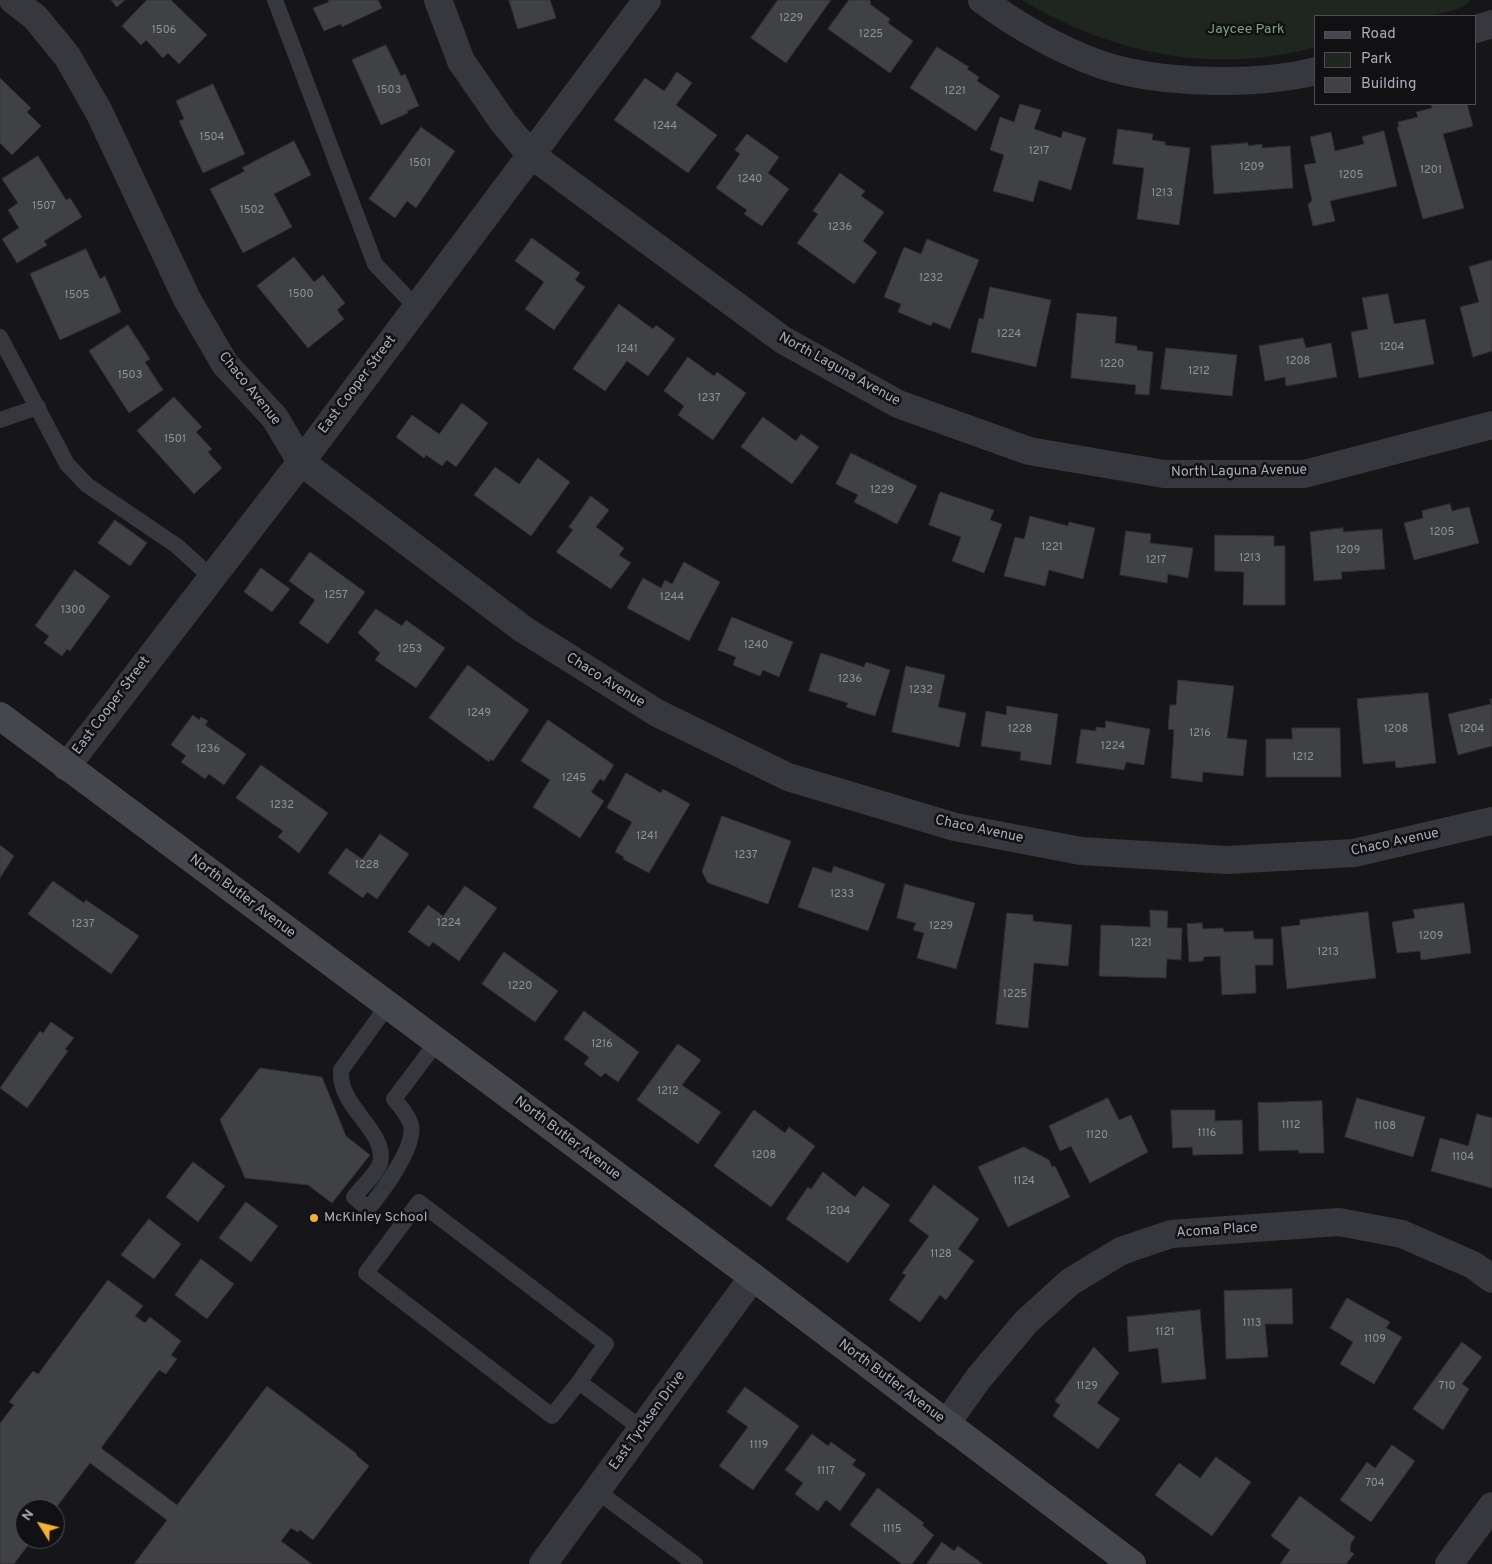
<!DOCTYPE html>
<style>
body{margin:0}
#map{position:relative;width:1492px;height:1564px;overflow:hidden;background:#161618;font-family:Overpass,sans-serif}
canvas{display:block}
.legend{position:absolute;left:1314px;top:15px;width:162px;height:90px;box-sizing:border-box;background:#111113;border:1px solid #4d4f55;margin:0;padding:6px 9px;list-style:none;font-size:15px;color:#a8adb8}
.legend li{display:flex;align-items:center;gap:10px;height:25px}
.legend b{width:25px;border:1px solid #4d4f55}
.north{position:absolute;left:15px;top:1499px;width:50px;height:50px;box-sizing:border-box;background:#111113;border:1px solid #4d4f55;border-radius:50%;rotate:306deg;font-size:14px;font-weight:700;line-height:20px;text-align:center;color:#a8adb8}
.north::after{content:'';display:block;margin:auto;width:18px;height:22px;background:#f2b134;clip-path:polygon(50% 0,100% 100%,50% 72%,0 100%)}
</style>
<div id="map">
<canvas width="1492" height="1564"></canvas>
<ul class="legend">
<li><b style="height:6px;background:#45474d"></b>Road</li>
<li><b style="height:14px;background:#1e261f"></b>Park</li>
<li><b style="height:14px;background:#404145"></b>Building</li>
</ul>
<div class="north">N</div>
</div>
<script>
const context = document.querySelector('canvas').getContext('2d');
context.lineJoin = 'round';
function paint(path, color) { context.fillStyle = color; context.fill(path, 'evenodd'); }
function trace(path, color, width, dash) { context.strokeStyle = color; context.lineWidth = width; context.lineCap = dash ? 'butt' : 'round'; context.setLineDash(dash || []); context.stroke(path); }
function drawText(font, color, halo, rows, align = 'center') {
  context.font = font + ' Overpass,sans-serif'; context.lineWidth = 5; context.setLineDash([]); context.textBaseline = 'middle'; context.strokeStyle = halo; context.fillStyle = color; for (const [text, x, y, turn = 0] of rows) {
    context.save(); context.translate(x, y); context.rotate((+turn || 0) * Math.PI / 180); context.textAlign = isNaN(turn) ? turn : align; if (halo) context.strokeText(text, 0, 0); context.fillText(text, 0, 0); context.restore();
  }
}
paint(new Path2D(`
 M1022 0H1471C1449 25 1349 16 1316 16V47C1213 75 1112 54 1022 0Z`), '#1e261f');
const building = new Path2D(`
 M111 0H125L117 7Z
 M147 0H171L207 35 179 64 168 53 163 58 146 40 141 45 122 26Z
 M328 0H378L382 8 342 27 341 24 324 31 313 8 329 2Z
 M509 0H550L556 18 518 29Z
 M778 0H831L786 63 751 38Z
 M849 0H869L871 2 870 4 890 19 888 23 913 41 890 73 828 29Z
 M386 45 401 76 405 74 419 106 407 111 408 113 381 125 352 60Z
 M937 47 969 67 967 69 979 77 977 81 1000 96 976 131 910 88Z
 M677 72 692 83 676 105 717 135 688 173 614 120 645 78 664 91Z
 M0 78 31 108 27 112 41 126 12 155 0 143Z
 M213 84 245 154 203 173 179 121 184 119 176 101Z
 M1020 104 1041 110 1034 129 1061 138 1063 131 1086 138 1071 190 1039 180 1033 202 993 191 1004 155 990 150 1000 117 1014 122Z
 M1431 104H1467L1473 126 1443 134 1464 208 1423 219 1397 127H1399L1398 122 1418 117 1416 112 1432 108Z
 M421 127 455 151 416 208 407 201 395 218 369 199Z
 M1118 129 1153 134 1152 140 1165 142V145L1190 148 1179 225 1137 219 1144 168 1113 164Z
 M1384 131 1397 186 1330 201 1335 221 1313 226 1308 205 1312 200 1304 165 1316 163 1310 137 1331 132 1335 151 1364 144 1362 137Z
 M747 134 779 157 768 173 789 189 762 226 744 214 747 210 716 188 740 154 735 150Z
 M294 141 311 175 274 194 292 227 243 253 210 189 245 171 242 168Z
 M1248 143V146L1262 144V148L1290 146 1293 188 1214 194 1211 146Z
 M38 156 66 200 70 198 82 217 44 241 47 245 17 263 2 239 19 228 8 210 18 203 2 179Z
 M840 173 865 191 861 196 884 212 863 241 877 252 854 284 797 243 818 214 813 211Z
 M532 238 580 273 575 280 585 287 554 330 525 309 544 282 515 261Z
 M927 239 979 260 950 329 933 322 931 326 898 312 901 304 884 297 904 247 921 254Z
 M86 249 100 279 105 276 121 312 60 340 30 274Z
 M294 257 314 282 323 275 345 303 337 310 344 319 308 348 257 286Z
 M1492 260V351L1473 357 1460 307 1479 302 1469 267Z
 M990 287 1051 300 1036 367 971 352 979 318 983 319Z
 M1388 294 1394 324 1425 319 1434 364 1359 378 1351 332 1368 329 1362 298Z
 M619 304 653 329 656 325 675 339 648 376 627 361 605 391 573 369Z
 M1077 313 1117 317 1115 343 1137 346V350L1153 352 1149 395 1135 394 1136 385 1071 378Z
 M128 325 150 359 145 362 163 390 129 413 89 351Z
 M1303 338 1306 348 1331 343 1337 377 1286 386 1285 377 1265 381 1259 346Z
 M1166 348 1237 355 1232 396 1161 389Z
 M688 357 714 376 717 372 746 393 713 440 678 415 684 406 664 391Z
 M174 397 202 427 196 432 212 449 208 452 222 468 194 494 137 431Z
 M462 403 488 423 456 467 447 460 442 466 426 455 424 458 396 437 412 415 439 434Z
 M763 417 796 441 801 434 819 447 792 484 741 447Z
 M851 453 917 486 897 524 854 502 858 495 836 484Z
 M538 458 570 482 531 536 474 495 495 467 519 484Z
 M940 492 994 510 990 520 1002 524 984 573 952 561 961 537 929 525Z
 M591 496 609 510 596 527 624 548 619 555 631 563 611 589 556 552 573 530 569 527Z
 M1450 504 1452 511 1469 507 1479 543 1414 560 1404 523 1423 518 1422 511Z
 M1030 516 1068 526 1069 522 1095 528 1083 579 1049 570 1045 586 1004 576 1015 537 1024 539Z
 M115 520 147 543 130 566 98 543Z
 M1343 528V532L1382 529 1385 569 1341 572 1342 579 1314 581 1310 532Z
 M1126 531 1151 534 1150 543 1193 548 1188 578 1168 574 1167 583 1120 575Z
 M1215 535 1274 536V546H1285V605H1243L1244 572 1215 571Z
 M310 552 365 592 328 644 299 623 315 600 289 581Z
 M684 562 720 582 689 641 627 608 643 578 661 588 665 580 672 584Z
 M261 568 290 589 272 612 244 592Z
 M75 570 110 596 70 651 67 649 62 656 44 643 49 636 35 626Z
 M376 609 402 626 406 620 445 648 416 688 375 660 380 653 358 633Z
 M732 617 793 642 779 677 763 670 760 676 733 665 736 657 718 650Z
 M821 653 864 667 866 662 890 670 875 716 846 707 848 703 809 691Z
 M468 665 529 710 493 761 490 759 489 762 429 718Z
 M906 666 945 675 938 707 966 713 959 747 892 732Z
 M1178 680 1234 686 1227 738 1247 740 1243 776 1203 772 1202 782 1171 778 1174 730 1168 729 1170 705H1176Z
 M1428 693 1436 763 1396 768 1395 761 1363 764 1357 699Z
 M1490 699H1492V746L1458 755 1448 714 1491 704Z
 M1007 706 1058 714 1051 765 1020 760 1021 752 981 746 986 711 1006 715Z
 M193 715 199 720 201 717 208 721 205 725 246 754 224 785 209 774 205 779 181 762 186 756 171 745Z
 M548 720 614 765 604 781 600 779 591 792 604 801 580 838 533 807 550 780 521 761Z
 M1106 721 1150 729 1144 765 1126 762 1124 770 1076 763 1081 729 1096 731V727L1105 728Z
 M1292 728H1340L1341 777H1266V739H1292Z
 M261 765 328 813 299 853 278 837 283 831 236 798Z
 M626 773 661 793 663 789 690 804 649 873 623 859 624 857 615 852 632 822 607 808Z
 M722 816 791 841 768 904 708 883 702 872Z
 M380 834 409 854 377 899 367 892 363 898 328 873 346 848 362 859Z
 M0 845 14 856 0 878Z
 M834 866 885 884 868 931 798 907 813 867 831 873Z
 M53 881 84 903 86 900 139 936 111 974 28 914Z
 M905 884 975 903 956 969 917 958 924 933 913 930 916 923 897 918Z
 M465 886 497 908 459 961 433 942 429 947 408 932 428 905 443 916Z
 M1464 903 1471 953 1421 960 1420 951 1397 953 1392 922 1415 918 1413 910Z
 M1150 910 1168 911 1167 928H1182L1181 960 1167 959 1166 978 1099 976 1101 925 1150 927Z
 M1368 912 1376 978 1287 989 1281 927 1300 925V920Z
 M1007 913 1033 915V921L1072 925 1068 966 1034 963 1028 1028 996 1024Z
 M1202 923 1203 929 1223 928 1224 932 1253 931 1254 939H1273V965H1255L1256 993 1222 995 1220 956 1204 957 1203 961 1189 962 1187 924Z
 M504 952 558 991 535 1022 482 984Z
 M584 1011 639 1052 618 1082 605 1073 601 1077 584 1064 589 1057 564 1039Z
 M51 1022 74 1038 65 1049 68 1051 27 1108 0 1088 40 1031 43 1033Z
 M678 1044 701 1060 682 1085 721 1112 698 1144 637 1100Z
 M260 1068 322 1077 346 1136 370 1155 332 1203 308 1185 245 1178 220 1120Z
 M1108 1098 1119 1120 1131 1115 1148 1152 1090 1183 1071 1146 1060 1151 1049 1126Z
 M1357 1098 1425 1117 1413 1157 1345 1137Z
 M1322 1101 1324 1153H1298L1299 1150 1259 1151 1258 1103Z
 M754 1110 785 1133 789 1127 815 1146 771 1207 714 1166Z
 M1171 1110H1215V1121L1242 1120 1243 1154 1193 1155 1192 1147 1173 1148Z
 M1477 1114 1492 1118V1188L1431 1171 1440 1138 1468 1146Z
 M1024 1147 1049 1160 1052 1167 1055 1166 1070 1197 1008 1227 978 1167Z
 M193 1162 225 1186 198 1222 166 1197Z
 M823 1172 855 1197 863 1186 890 1205 848 1263 786 1219 808 1187 811 1189Z
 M934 1185 979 1219 958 1249 974 1261 946 1300 940 1295 920 1322 889 1300 906 1275 902 1273 929 1236 909 1221Z
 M246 1202 278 1226 251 1262 219 1238Z
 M149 1219 181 1244 154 1279 121 1255Z
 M201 1259 234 1284 207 1319 175 1295Z
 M108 1280 143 1306 135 1316 145 1323 150 1317 181 1341 171 1355 177 1359 166 1374 159 1370 101 1448 177 1505 267 1386 357 1454 356 1455 369 1466 313 1540 300 1530 298 1532 291 1528 281 1541 312 1564H134L167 1520 90 1463 55 1509H25V1539H41L38 1544 32 1540 14 1564H0V1423L14 1405 9 1402 33 1371 38 1374Z
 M1292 1289 1293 1324H1265L1268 1357 1226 1359 1224 1291Z
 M1347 1298 1390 1322 1386 1328 1402 1337 1374 1384 1340 1364 1353 1342 1330 1328Z
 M1200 1310 1206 1379 1162 1383 1158 1348 1129 1352 1127 1317Z
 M1462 1342 1482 1357 1462 1384 1469 1389 1443 1430 1413 1409Z
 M1094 1347 1119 1373 1097 1403 1120 1419 1098 1449 1053 1416 1060 1405 1055 1401Z
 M745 1387 799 1426 753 1490 719 1466 748 1427 727 1412Z
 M812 1434 828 1446 831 1442 856 1460 852 1465 866 1474 840 1511 826 1500 818 1511 795 1494 803 1483 785 1470Z
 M1392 1445 1415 1461 1371 1522 1340 1500 1367 1462 1375 1468Z
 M1216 1457 1251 1482 1212 1536 1155 1495 1179 1463 1200 1478Z
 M878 1488 924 1523 922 1525 934 1535 912 1564H902L850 1525Z
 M1300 1496 1355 1537 1351 1543 1350 1551 1354 1554 1346 1564H1280L1290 1550 1271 1536Z
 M942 1542 954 1551 958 1546 983 1564H927Z`);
paint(building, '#404145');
trace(building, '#303034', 1);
trace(new Path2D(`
 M275 0 375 264 416 307
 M0 337 67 464 87 485 177 546 211 577
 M0 420 38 407
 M388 1005 341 1070C338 1108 388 1131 380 1163 378 1172 360 1189 354 1197L368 1209C382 1192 416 1147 411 1125 408 1115 401 1107 394 1099L437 1042
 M579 1382 552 1416 366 1273 419 1202 606 1344 579 1382 642 1429
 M597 1491 695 1564`), '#37383d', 16);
trace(new Path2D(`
 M13 0 35 17 67 56 99 112 187 299 225 364 275 418 301 462 523 629 657 713 788 777 955 827 1081 851 1226 860 1354 853 1492 821
 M438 0 461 61 503 122 530 154 783 340 898 404 1029 451 1164 474H1304L1492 425
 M982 0C1019 27 1059 50 1102 65 1160 84 1256 86 1316 71
 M1476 29 1492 24
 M946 1424 978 1379 1026 1322 1070 1282 1121 1251 1171 1234 1339 1222 1402 1234 1473 1265 1492 1279
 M543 1564 753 1277
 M1449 1564 1492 1506`), '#37383d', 28);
trace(new Path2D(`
 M66 767 301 462 647 0`), '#37383d', 28);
trace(new Path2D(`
 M0 716 753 1277 1132 1564`), '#45474d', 28);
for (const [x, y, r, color] of [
 [314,1218,5,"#f2b134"]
]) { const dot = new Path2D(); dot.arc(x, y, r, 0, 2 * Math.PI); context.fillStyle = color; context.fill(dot); trace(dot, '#111113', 2); }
drawText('11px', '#8e929b', null, [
 ["1229",791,19],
 ["1506",164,31],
 ["1225",871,35],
 ["1503",389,91],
 ["1221",955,92],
 ["1244",665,127],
 ["1504",212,138],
 ["1217",1039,152],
 ["1501",420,164],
 ["1209",1252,168],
 ["1201",1431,171],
 ["1205",1351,176],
 ["1240",750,180],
 ["1213",1162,194],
 ["1507",44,207],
 ["1502",252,211],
 ["1236",840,228],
 ["1232",931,279],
 ["1500",301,295],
 ["1505",77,296],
 ["1224",1009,335],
 ["1204",1392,348],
 ["1241",627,350],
 ["1208",1298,362],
 ["1220",1112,365],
 ["1212",1199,372],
 ["1503",130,376],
 ["1237",709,399],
 ["1501",175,440],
 ["1229",882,491],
 ["1205",1442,533],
 ["1221",1052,548],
 ["1209",1348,551],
 ["1213",1250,559],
 ["1217",1156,561],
 ["1257",336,596],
 ["1244",672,598],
 ["1300",73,611],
 ["1240",756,646],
 ["1253",410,650],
 ["1236",850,680],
 ["1232",921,691],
 ["1249",479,714],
 ["1228",1020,730],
 ["1208",1396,730],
 ["1204",1472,730],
 ["1216",1200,734],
 ["1224",1113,747],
 ["1236",208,750],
 ["1212",1303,758],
 ["1245",574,779],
 ["1232",282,806],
 ["1241",647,837],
 ["1237",746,856],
 ["1228",367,866],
 ["1233",842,895],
 ["1224",449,924],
 ["1237",83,925],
 ["1229",941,927],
 ["1209",1431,937],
 ["1221",1141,944],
 ["1213",1328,953],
 ["1220",520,987],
 ["1225",1015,995],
 ["1216",602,1045],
 ["1212",668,1092],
 ["1112",1291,1126],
 ["1108",1385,1127],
 ["1116",1207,1134],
 ["1120",1097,1136],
 ["1208",764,1156],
 ["1104",1463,1158],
 ["1124",1024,1182],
 ["1204",838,1212],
 ["1128",941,1255],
 ["1113",1252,1324],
 ["1121",1165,1333],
 ["1109",1375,1340],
 ["1129",1087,1387],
 ["710",1447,1387],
 ["1119",759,1446],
 ["1117",826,1472],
 ["704",1375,1484],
 ["1115",892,1530]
]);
drawText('14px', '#7fa381', '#111113', [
 ["Jaycee Park",1246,30]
]);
drawText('14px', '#a8adb8', '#111113', [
 ["North Laguna Avenue",839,370,29],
 ["East Cooper Street",358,385,-53],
 ["Chaco Avenue",249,389,51],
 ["North Laguna Avenue",1239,472,-1],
 ["Chaco Avenue",605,681,32],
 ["East Cooper Street",112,706,-53],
 ["Chaco Avenue",979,830,12],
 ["Chaco Avenue",1395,843,-12],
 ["North Butler Avenue",242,897,37],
 ["North Butler Avenue",567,1139,37],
 ["Acoma Place",1217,1231,-4],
 ["North Butler Avenue",891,1382,37],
 ["East Tycksen Drive",648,1421,-54]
]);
drawText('14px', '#a8adb8', '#111113', [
 ["McKinley School",324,1218]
], 'left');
</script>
